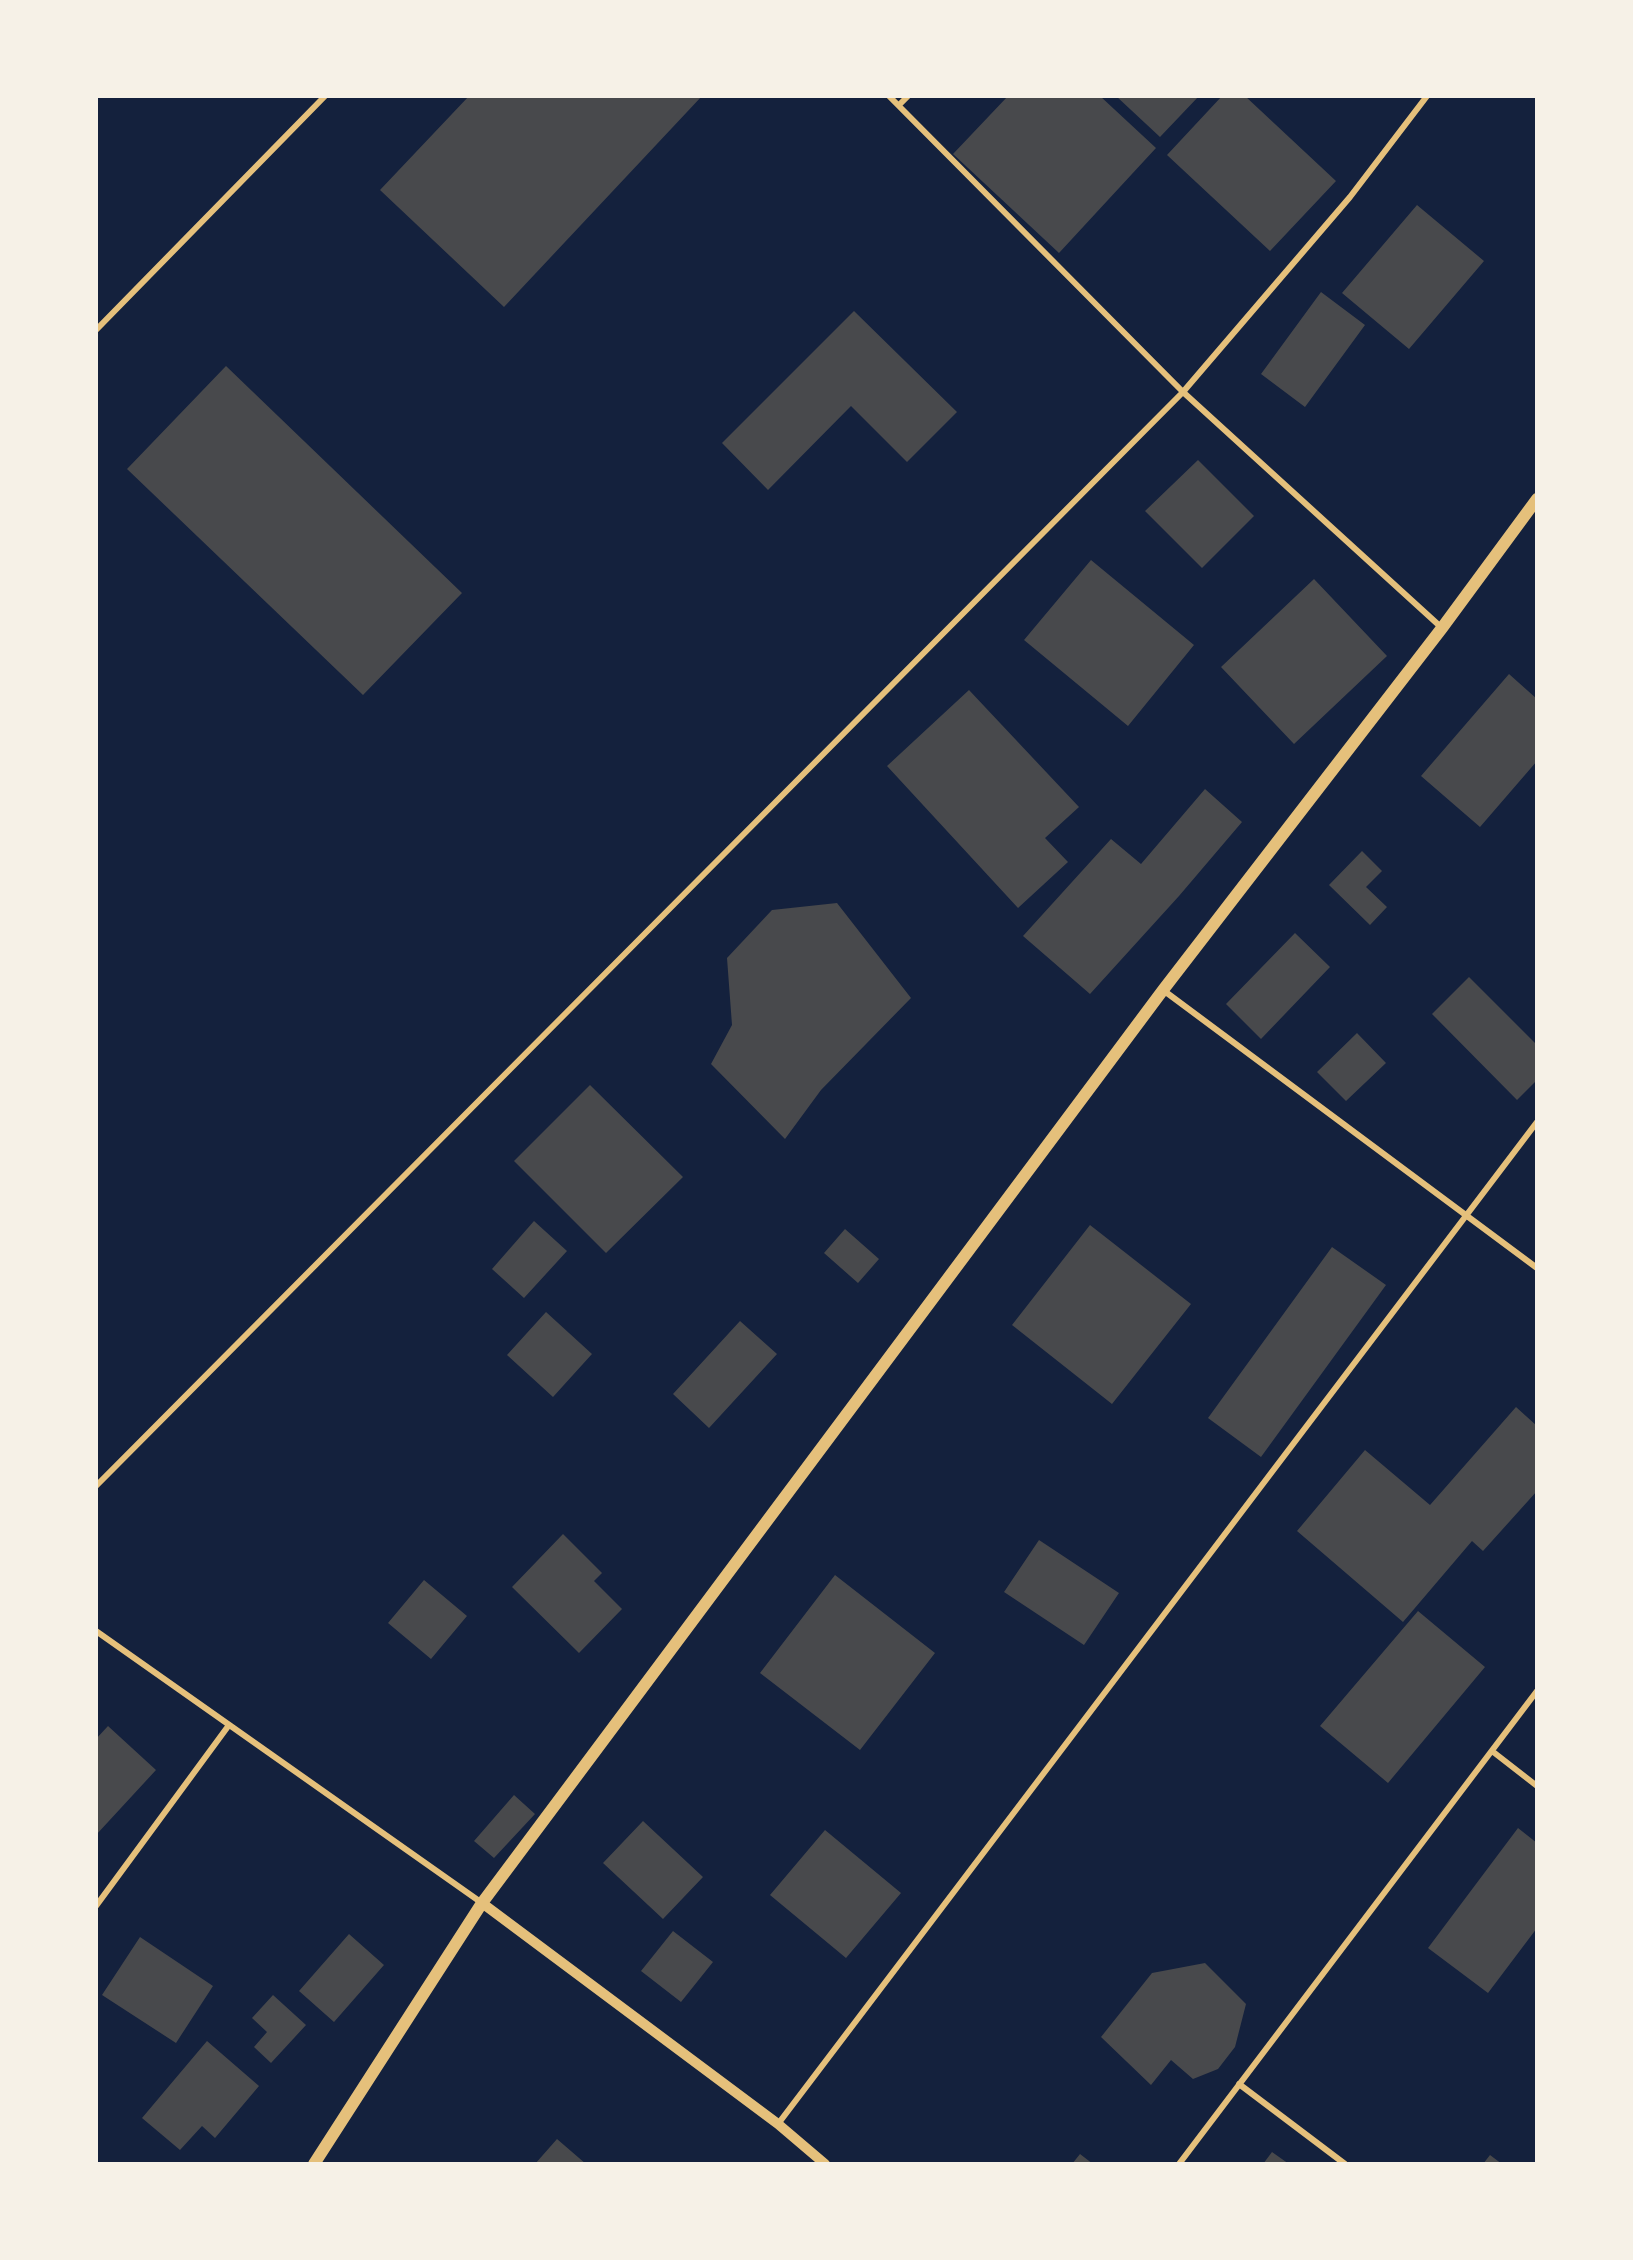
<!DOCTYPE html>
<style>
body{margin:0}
#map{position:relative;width:1633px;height:2260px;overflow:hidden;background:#14213d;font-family:Jost,sans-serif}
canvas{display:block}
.frame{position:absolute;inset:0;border:98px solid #f6f1e7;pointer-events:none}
</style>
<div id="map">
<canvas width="1633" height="2260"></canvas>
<div class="frame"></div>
</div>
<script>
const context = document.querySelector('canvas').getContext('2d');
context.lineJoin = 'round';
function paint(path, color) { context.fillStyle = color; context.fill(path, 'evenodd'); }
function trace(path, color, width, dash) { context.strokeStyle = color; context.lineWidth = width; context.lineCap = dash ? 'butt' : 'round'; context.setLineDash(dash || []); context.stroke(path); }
paint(new Path2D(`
 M469 96H702L504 307 380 190Z
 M1008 96H1100L1156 148 1059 253 953 154Z
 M1116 96H1199L1160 137Z
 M1222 96H1245L1336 181 1270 251 1167 155Z
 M1417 205 1484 261 1409 349 1342 293Z
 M1321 292 1365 325 1305 407 1261 374Z
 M854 311 957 412 907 462 851 406 768 490 722 443Z
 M226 366 462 593 363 695 127 469Z
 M1198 460 1254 516 1202 568 1145 511Z
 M1091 560 1194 645 1128 726 1024 640Z
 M1314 579 1387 656 1294 744 1221 667Z
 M1509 674 1537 699V761L1480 827 1421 776Z
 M969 690 1079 807 1045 838 1068 862 1018 908 887 766Z
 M1205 789 1242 822 1179 896 1090 994 1023 936 1111 839 1141 864Z
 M1362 851 1382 871 1366 887 1387 907 1370 925 1329 885Z
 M837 903 911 998 821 1090 785 1139 711 1064 732 1025 727 958 772 910Z
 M1295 933 1330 967 1261 1039 1226 1004Z
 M1469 977 1537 1045V1080L1517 1100 1432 1014Z
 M1357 1033 1386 1063 1346 1101 1317 1072Z
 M590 1085 683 1177 606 1253 514 1161Z
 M534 1221 567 1251 524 1298 492 1269Z
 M1090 1225 1191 1304 1112 1404 1012 1325Z
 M845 1229 879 1259 858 1283 824 1253Z
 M1332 1247 1386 1285 1261 1457 1208 1418Z
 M546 1312 592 1354 553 1397 507 1355Z
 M740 1321 777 1354 709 1428 673 1394Z
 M1516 1407 1537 1426V1491L1483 1551 1472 1541 1403 1622 1297 1531 1365 1450 1430 1505Z
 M563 1534 602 1573 594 1581 622 1609 579 1653 512 1587Z
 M1039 1540 1119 1593 1084 1645 1004 1592Z
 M835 1575 935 1653 860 1750 760 1673Z
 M424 1580 467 1616 431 1659 388 1623Z
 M1418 1611 1485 1667 1388 1783 1320 1726Z
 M108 1726 156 1770 96 1835V1739Z
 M514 1795 535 1814 494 1858 474 1841Z
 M643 1821 703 1877 663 1919 603 1863Z
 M1518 1828 1537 1843V1928L1488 1993 1428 1948Z
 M825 1830 901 1893 846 1958 770 1895Z
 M673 1931 713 1962 681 2002 641 1971Z
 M349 1934 384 1965 334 2022 299 1991Z
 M140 1937 213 1986 176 2043 102 1995Z
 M1205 1963 1246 2004 1235 2047 1218 2069 1193 2079 1171 2060 1151 2085 1101 2037 1152 1973Z
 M273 1995 306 2025 271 2063 254 2047 267 2032 252 2018Z
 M207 2041 259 2086 215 2138 202 2126 180 2150 142 2118Z
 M557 2139 586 2164H535Z
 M1272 2152 1289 2164H1263Z
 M1080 2154 1093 2164H1072Z
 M1490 2155 1502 2164H1483Z`), '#48494c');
trace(new Path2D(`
 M889 96 1183 392 1442 628
 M899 105 908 96
 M96 330 325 96
 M1163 990 1537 1268
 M96 1486 1183 392 1350 197 1427 96
 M96 1631 482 1903
 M1492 1751 1537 1786
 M96 1906 229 1725
 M1239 2084 1345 2164
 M778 2124 1537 1122
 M1179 2164 1537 1691`), '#e5c07b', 6);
trace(new Path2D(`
 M482 1903 778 2124 825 2164`), '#e5c07b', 10);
trace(new Path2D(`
 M314 2164 482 1903 1163 990 1442 628 1537 499`), '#e5c07b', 12);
</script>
